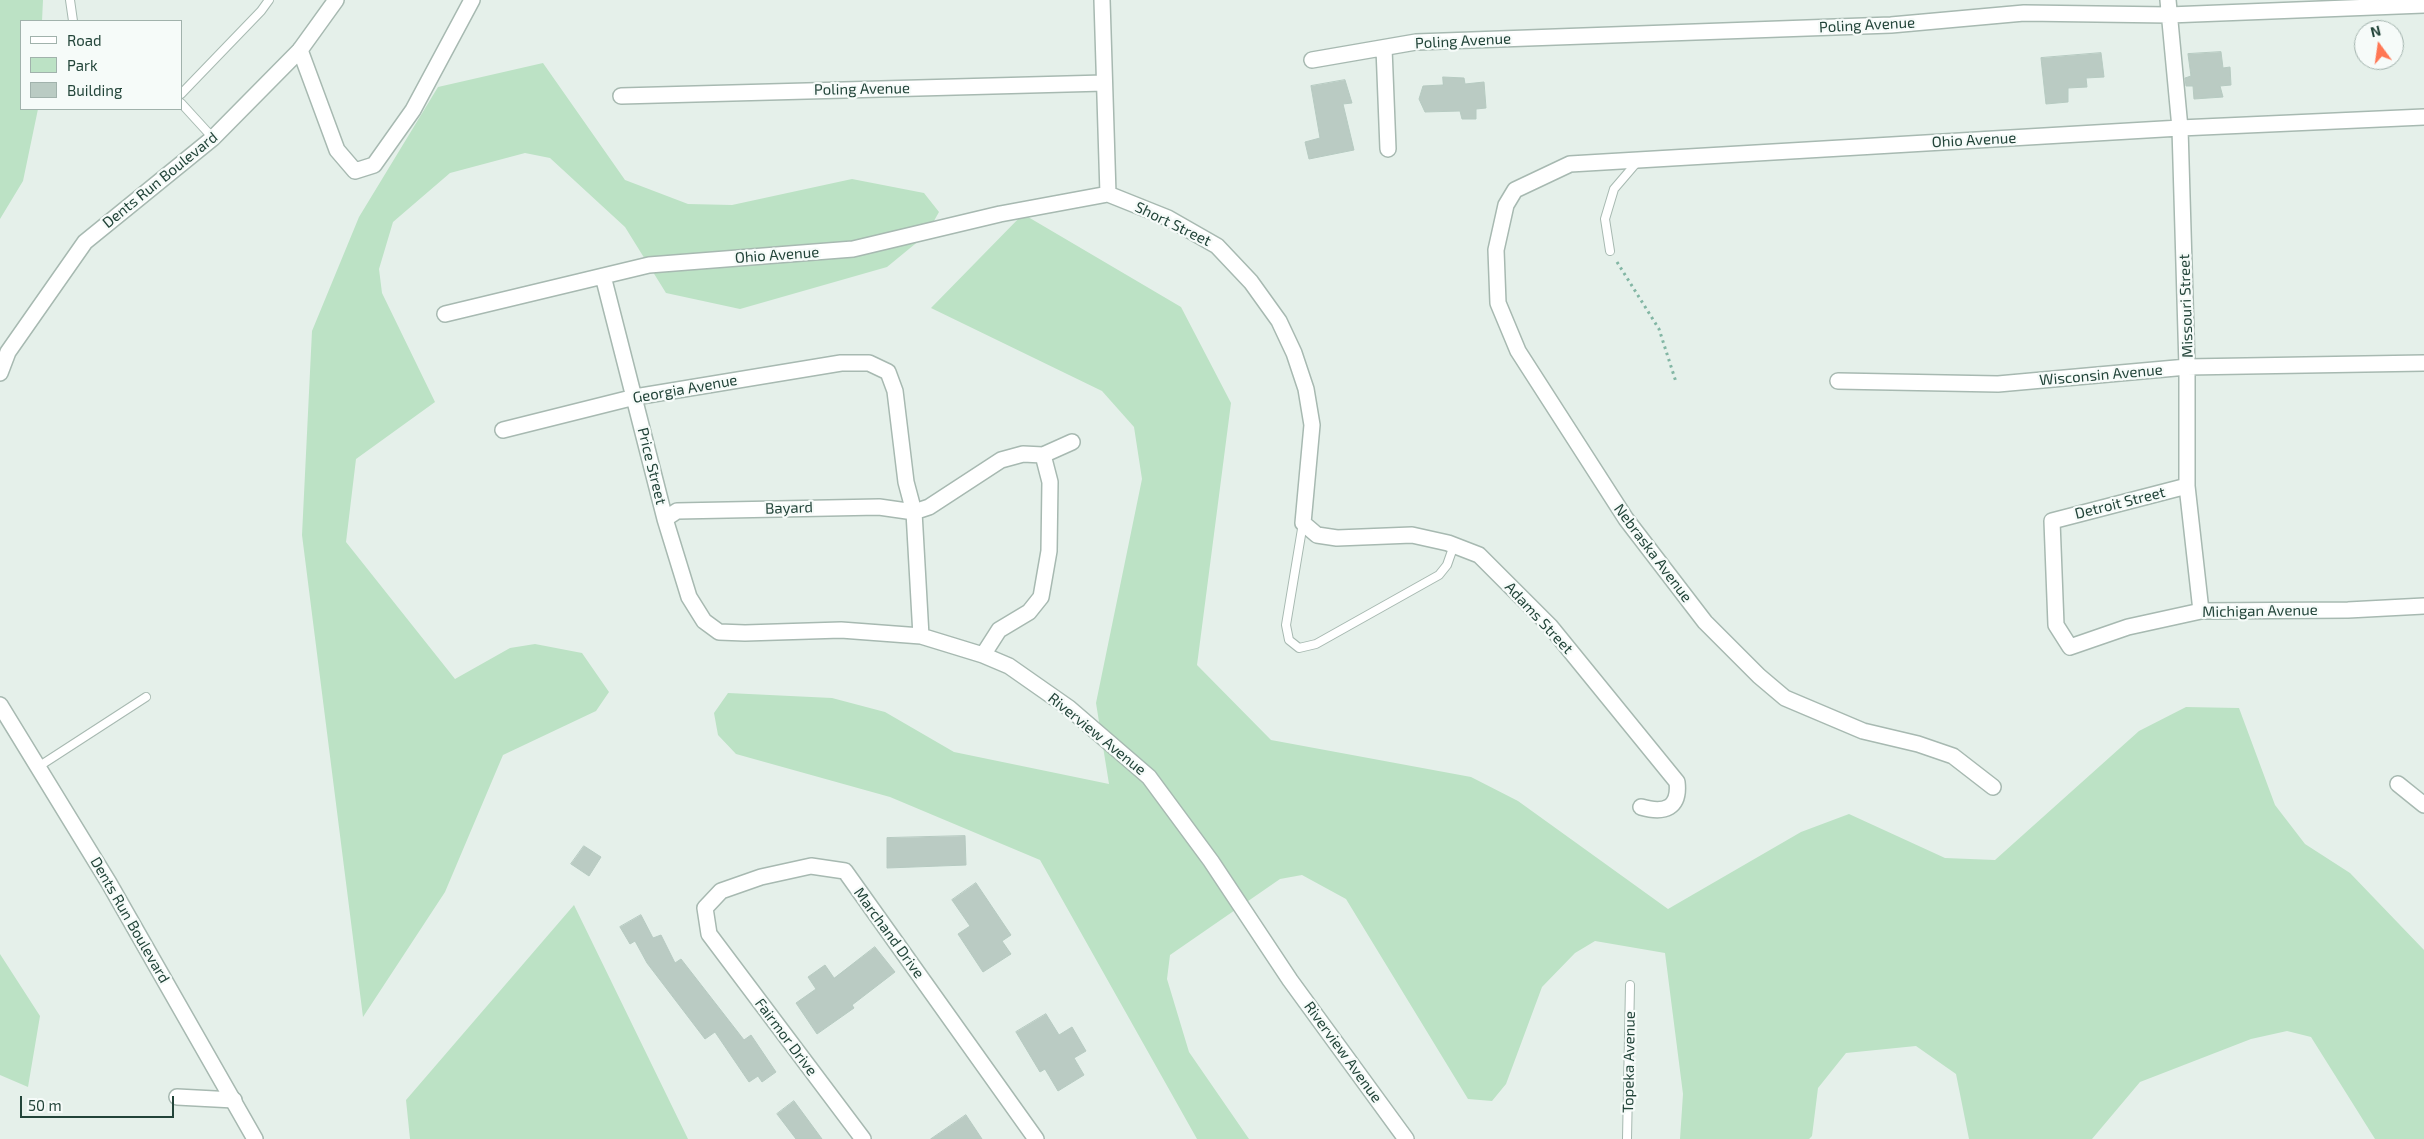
<!DOCTYPE html>
<style>
body{margin:0}
#map{position:relative;width:2424px;height:1139px;overflow:hidden;background:#e5f0ea;font-family:"Exo 2",sans-serif}
canvas{display:block}
.legend{position:absolute;left:20px;top:20px;width:162px;height:90px;box-sizing:border-box;background:#f6fbf9;border:1px solid #a1b2ac;margin:0;padding:6px 9px;list-style:none;font-size:15px;color:#224439}
.legend li{display:flex;align-items:center;gap:10px;height:25px}
.legend b{width:25px;border:1px solid #a1b2ac}
.north{position:absolute;left:2354px;top:20px;width:50px;height:50px;box-sizing:border-box;background:#f6fbf9;border:1px solid #a1b2ac;border-radius:50%;rotate:346deg;font-size:14px;font-weight:700;line-height:20px;text-align:center;color:#224439}
.north::after{content:'';display:block;margin:auto;width:18px;height:22px;background:#ff7754;clip-path:polygon(50% 0,100% 100%,50% 72%,0 100%)}
.scale{position:absolute;left:20px;top:1096px;width:154px;height:22px;box-sizing:border-box;border:2px solid #224439;border-top:0;padding-left:6px;font-size:15px;line-height:18px;white-space:nowrap;color:#224439;-webkit-text-stroke:4px #f6fbf9;paint-order:stroke}
</style>
<div id="map">
<canvas width="2424" height="1139"></canvas>
<ul class="legend">
<li><b style="height:6px;background:#fff"></b>Road</li>
<li><b style="height:14px;background:#bce2c5"></b>Park</li>
<li><b style="height:14px;background:#bacbc3"></b>Building</li>
</ul>
<div class="north">N</div>
<div class="scale">50 m</div>
</div>
<script>
const context = document.querySelector('canvas').getContext('2d');
context.lineJoin = 'round';
function paint(path, color) { context.fillStyle = color; context.fill(path, 'evenodd'); }
function trace(path, color, width, dash) { context.strokeStyle = color; context.lineWidth = width; context.lineCap = dash ? 'butt' : 'round'; context.setLineDash(dash || []); context.stroke(path); }
function drawText(font, color, halo, rows, align = 'center') {
  context.font = font + ' "Exo 2",sans-serif'; context.lineWidth = 4.5; context.setLineDash([]); context.textBaseline = 'middle'; context.strokeStyle = halo; context.fillStyle = color; for (const [text, x, y, turn = 0] of rows) {
    context.save(); context.translate(x, y); context.rotate((+turn || 0) * Math.PI / 180); context.textAlign = isNaN(turn) ? turn : align; if (halo) context.strokeText(text, 0, 0); context.fillText(text, 0, 0); context.restore();
  }
}
paint(new Path2D(`
 M0 0H43L42 21H21V109H38L23 181 0 219Z
 M543 63 625 180 688 204 732 205 852 179 924 193 939 212 926 235 887 267 740 309 666 293 625 227 550 158 525 153 450 173 393 222 379 269 382 293 435 402 356 459 346 542 455 679 510 648 535 644 582 653 609 692 596 711 503 755 445 892 363 1017 302 535 312 331 359 217 438 87Z
 M1023 214 1181 307 1231 403 1197 665 1271 740 1471 777 1518 801 1668 909 1801 832 1849 814 1945 858 1995 860 2139 731 2186 707 2239 708 2275 805 2305 844 2350 873 2424 950V1139H2375L2311 1037 2287 1031 2251 1039 2140 1082 2092 1139H1969L1956 1074 1916 1046 1846 1053 1818 1088 1812 1136 1809 1139H1680L1683 1094 1665 953 1595 941 1575 953 1542 987 1506 1084 1492 1101 1468 1099 1346 899 1302 875 1280 879 1170 955 1167 979 1189 1052 1249 1139H1197L1040 860 890 797 736 754 718 735 714 713 728 693 832 698 885 712 954 752 1109 784 1096 703 1142 479 1134 427 1102 391 931 308Z
 M574 905 688 1139H410L406 1100Z
 M0 954 40 1016 28 1087 0 1075Z`), '#bce2c5');
const building = new Path2D(`
 M2221 52 2223 68 2230 67 2231 85 2220 86 2223 97 2194 99 2193 86H2186L2185 78 2191 76 2188 54Z
 M2101 53 2104 77 2086 78 2087 87 2068 88V102L2046 104 2041 58Z
 M1443 77 1464 78 1465 84 1484 82 1486 108 1476 109V119H1462L1460 111 1425 112 1419 99 1423 86 1443 85Z
 M1345 80 1352 103 1343 104 1354 150 1309 159 1305 142 1320 138 1311 86Z
 M965 836 966 865 887 868V838Z
 M584 846 601 857 589 876 571 864Z
 M976 883 1011 935 1002 941 1011 954 983 972 958 934 970 926 952 900Z
 M641 915 653 938 661 935 675 963 681 959 744 1040 751 1035 776 1072 762 1082 758 1076 749 1082 715 1032 705 1039 647 963 635 941 630 944 620 927Z
 M875 947 895 972 852 1005 854 1008 817 1034 796 1003 816 989 808 977 825 965 834 978Z
 M1046 1014 1059 1035 1072 1027 1086 1051 1074 1058 1084 1075 1058 1091 1045 1069 1040 1072 1016 1032Z
 M794 1101 822 1139H796L777 1114Z
 M966 1115 982 1139H931Z`);
paint(building, '#bacbc3');
trace(building, '#b6cac1', 1);
const service = new Path2D(`
 M70 0 73 21
 M181 94 261 11 269 0
 M181 103 213 138
 M1610 251 1605 219 1614 189 1638 161
 M1303 523 1286 625 1289 640 1299 648 1316 644 1439 575 1447 565 1454 545
 M38 767 146 697
 M1627 1139 1630 985`);
const minor = new Path2D(`
 M1102 0 1108 194 1168 218 1217 246 1251 282 1279 321 1294 353 1306 389 1312 425 1303 523 1317 535 1337 538 1412 535 1448 543 1479 555 1550 626 1677 782C1680 808 1665 814 1641 807
 M2168 0 2180 128 2187 367V486L2201 611
 M1384 48 1388 149
 M300 50 337 150 355 171 374 165 413 110 472 0
 M1312 60 1416 42 1891 25 2024 13 2169 15 2424 5
 M621 96 1104 83
 M603 276 665 519 689 597 704 621 719 632 745 633 841 630 921 636 983 655 1009 666 1069 708 1149 777 1211 861 1290 980 1406 1139
 M445 314 649 265 853 249 1000 214 1108 194
 M1838 381 1998 384 2187 367 2424 363
 M503 430 635 397 841 363H869L888 372 895 391 906 482 914 512 921 636
 M2187 486 2052 521 2056 625 2070 647 2128 627 2201 611 2348 610 2424 606
 M665 519 677 511 879 507 914 512 929 507 1001 460 1023 454 1043 455 1072 442
 M983 655 999 630 1029 612 1041 597 1049 551 1050 482 1043 455
 M2398 784 2424 805
 M1993 787 1953 756 1918 744 1863 731 1785 698 1759 676 1705 622 1626 519 1518 351 1498 303 1496 250 1506 205 1515 190 1570 164 2180 128 2424 117
 M177 1097 234 1100
 M863 1139 709 934 705 908 721 891 761 877 811 866 845 871 1036 1139`);
const tertiary = new Path2D(`
 M0 373 8 352 85 242 213 138 300 50 336 0
 M0 705 109 883 255 1139`);
trace(service, '#a7b9b1', 10);
trace(minor, '#a7b9b1', 18);
trace(tertiary, '#a7b9b1', 18);
trace(new Path2D(`
 M1617 262 1659 329 1676 382`), '#82b6a4', 3, [2.5, 4]);
trace(service, '#fff', 8);
trace(minor, '#fff', 15);
trace(tertiary, '#fff', 15);
drawText('15px', '#224439', '#f6fbf9', [
 ["Poling Avenue",1867,25,-3],
 ["Poling Avenue",1463,41,-3],
 ["Poling Avenue",862,89,-1],
 ["Ohio Avenue",1974,140,-3],
 ["Dents Run Boulevard",160,180,-39],
 ["Short Street",1173,224,26],
 ["Ohio Avenue",777,255,-4],
 ["Missouri Street",2186,306,-92],
 ["Wisconsin Avenue",2101,375,-5],
 ["Georgia Avenue",685,389,-10],
 ["Price Street",652,466,76],
 ["Detroit Street",2120,503,-14],
 ["Bayard",789,508,-2],
 ["Nebraska Avenue",1653,553,53],
 ["Michigan Avenue",2260,611,-1],
 ["Adams Street",1539,618,47],
 ["Riverview Avenue",1097,734,39],
 ["Dents Run Boulevard",130,920,60],
 ["Marchand Drive",889,933,54],
 ["Fairmor Drive",786,1037,53],
 ["Riverview Avenue",1343,1052,54],
 ["Topeka Avenue",1629,1062,-89]
]);
</script>
